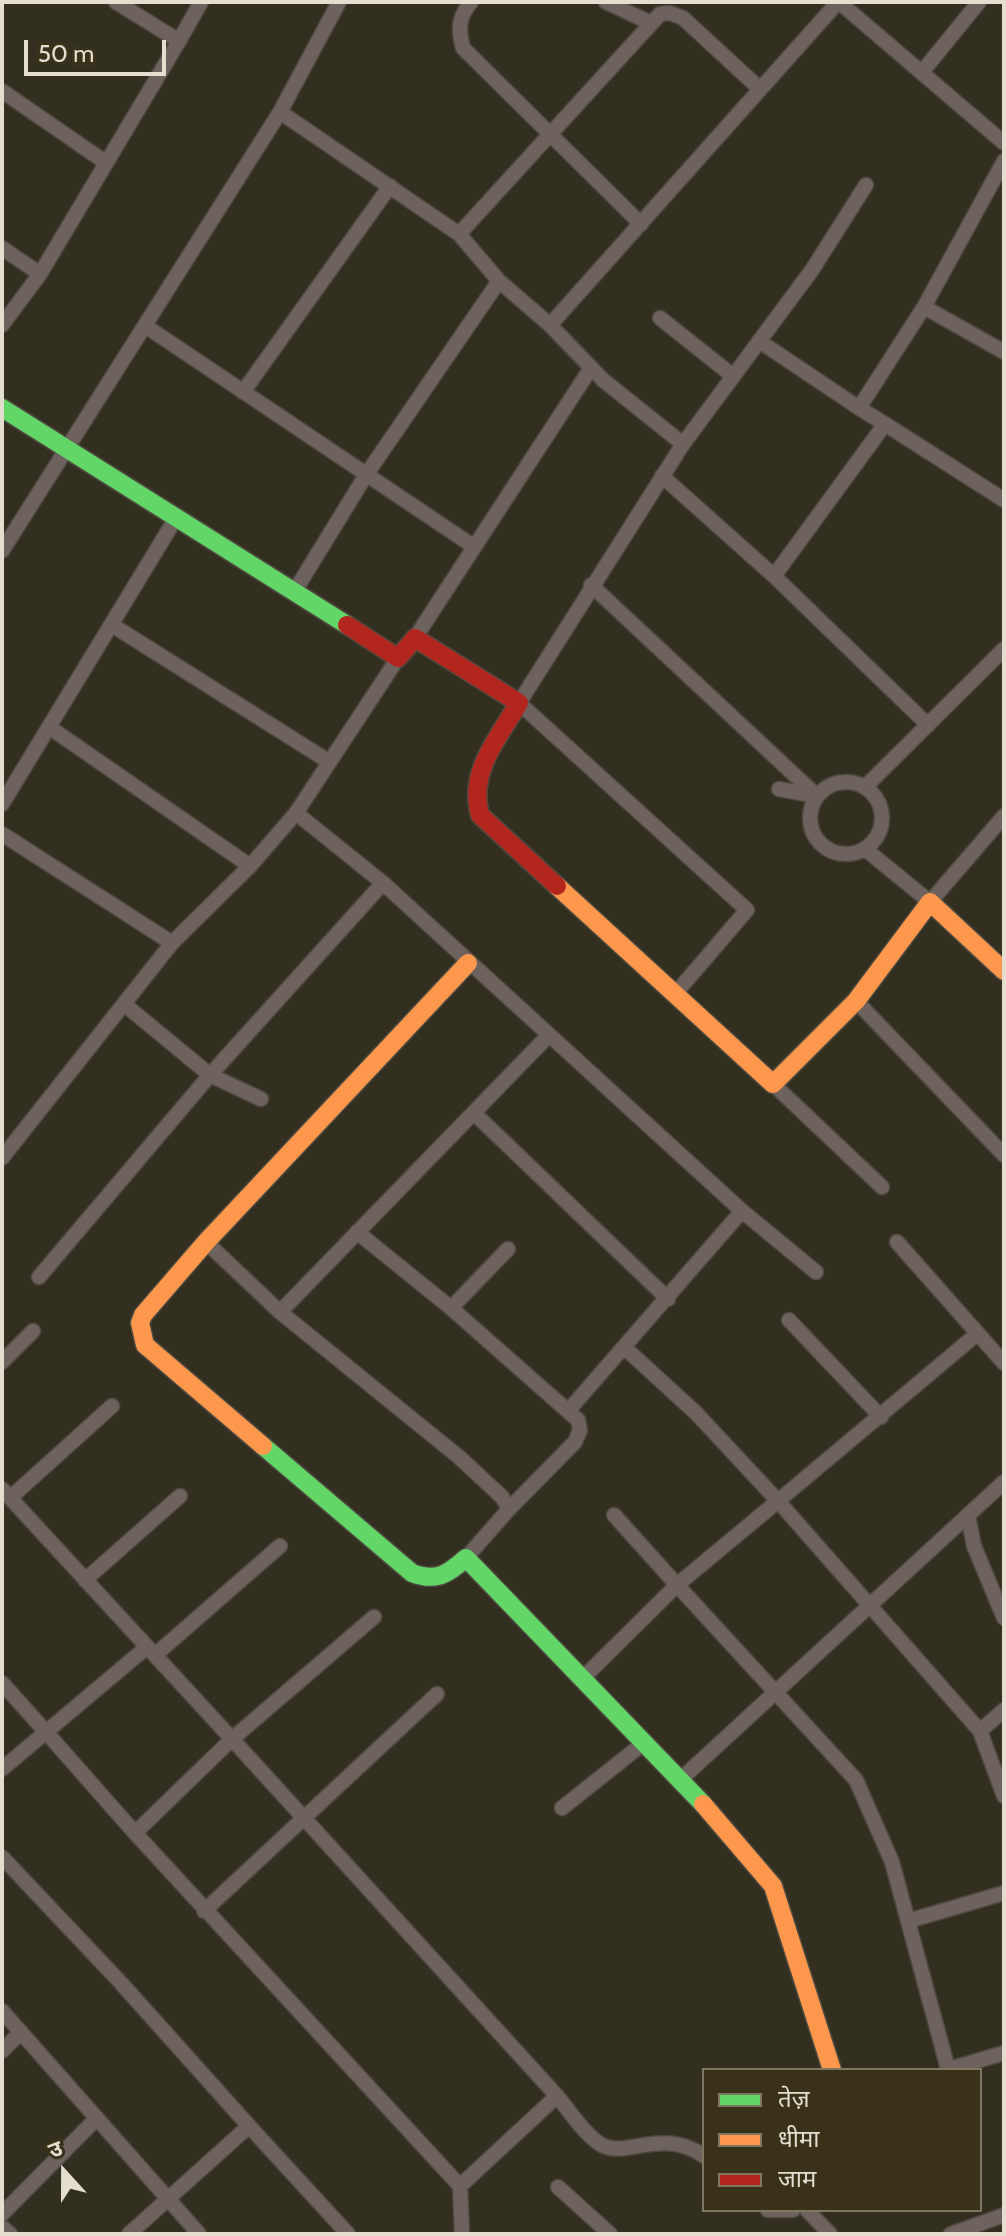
<!DOCTYPE html>
<meta charset="utf-8">
<style>
body{margin:0}
#map{position:relative;width:1006px;height:2236px;overflow:hidden;background:#322e20;font-family:Cabin,"Noto Sans Devanagari",sans-serif}
canvas{display:block}
.frame{position:absolute;inset:0;border:4px solid #e3ded0;pointer-events:none}
.legend{position:absolute;left:702px;top:2068px;width:280px;height:144px;box-sizing:border-box;background:#393219;border:2px solid #7d7762;margin:0;padding:10px 14px;list-style:none;font-size:24px;color:#e3ded0}
.legend li{display:flex;align-items:center;gap:16px;height:40px}
.legend b{width:40px;border:2px solid #7d7762}
.north{position:absolute;left:24px;top:2132px;width:80px;height:80px;-webkit-text-stroke:6px #393219;paint-order:stroke;rotate:339deg;font-size:22px;font-weight:700;line-height:32px;text-align:center;color:#e3ded0}
.north::after{content:'';display:block;margin:auto;width:28px;height:36px;background:#e3ded0;clip-path:polygon(50% 0,100% 100%,50% 72%,0 100%)}
.scale{position:absolute;left:24px;top:40px;width:142px;height:36px;box-sizing:border-box;border:4px solid #e3ded0;border-top:0;padding-left:10px;font-size:24px;line-height:28px;white-space:nowrap;color:#e3ded0;-webkit-text-stroke:6px #393219;paint-order:stroke}
</style>
<div id="map">
<canvas width="1006" height="2236"></canvas>
<div class="frame"></div>
<ul class="legend">
<li><b style="height:10px;background:#63d668"></b>तेज़</li>
<li><b style="height:10px;background:#ff974d"></b>धीमा</li>
<li><b style="height:10px;background:#b3261e"></b>जाम</li>
</ul>
<div class="north">उ</div>
<div class="scale">50 m</div>
</div>
<script>
const context = document.querySelector('canvas').getContext('2d');
context.lineJoin = 'round';
function trace(path, color, width, dash) { context.strokeStyle = color; context.lineWidth = width; context.lineCap = dash ? 'butt' : 'round'; context.setLineDash(dash || []); context.stroke(path); }
const street = new Path2D(`
 M471 2C458 18 458 29 463 48L641 224
 M606 2 651 23
 M839 2 1004 143
 M179 41 201 2
 M922 72 979 2
 M2 91 105 162
 M280 112 339 2
 M1004 161 924 307 1004 352
 M459 234 660 14 670 13 683 18 760 89
 M2 248 40 274 179 41 116 2
 M660 318 733 376
 M2 325 40 274
 M550 325 603 380 683 444
 M147 327 473 546
 M759 341 859 408
 M243 392 390 186
 M885 424 1004 500
 M662 476 774 576 885 424 859 408 924 307
 M2 551 280 112 459 234 499 281
 M774 576 928 725
 M591 585 817 796
 M296 589 366 475 499 281 550 325 838 2
 M112 625 328 761
 M415 638 591 368
 M49 727 250 866
 M810 818a36 36 0 1 1 72 0a36 36 0 1 1-72 0Z
 M865 787 1004 649
 M779 789 816 796
 M2 804 176 518
 M296 813 383 883 742 1211 568 1411
 M2 834 172 943
 M865 849 930 902 1004 816
 M675 994 747 910 519 703 683 444 812 270 866 185
 M856 1001 1004 1155
 M124 1004 210 1075 261 1099
 M773 1084 882 1187
 M474 1113 668 1299
 M2 1158 172 943 250 866 296 813 398 658
 M742 1211 816 1272
 M357 1232 451 1308 578 1420 580 1430 575 1442 509 1509
 M206 1242 280 1312 549 1035
 M897 1242 1004 1363
 M39 1277 210 1075 383 883
 M451 1308 508 1249
 M280 1312 459 1457 502 1497 509 1509 466 1558
 M789 1320 881 1417
 M977 1334 778 1501 980 1731 1004 1796
 M2 1362 33 1331
 M2 1489 232 1739 374 1617
 M10 1498 112 1406
 M614 1515 677 1585 778 1501 696 1413 625 1348
 M968 1515 974 1546 1004 1618
 M85 1580 180 1496
 M155 1655 280 1546
 M583 1678 677 1585 856 1780 892 1862 948 2069
 M2 1683 46 1732 147 1647
 M980 1731 1004 1710
 M2 1769 46 1732 135 1833 232 1739 557 2096 460 2186
 M681 1779 1004 1482
 M562 1808 645 1742
 M135 1833 460 2186 462 2234
 M2 1857 121 1983 249 2126
 M204 1911 437 1694
 M908 1921 1004 1893
 M2 2011 199 2234
 M2 2051 21 2032
 M946 2070 1004 2053
 M557 2096C569 2110 584 2134 600 2144 625 2160 661 2126 704 2156
 M558 2187 610 2234
 M768 2210H793
 M807 2210 830 2234
 M2 2214 97 2118
 M2 2227 10 2234
 M129 2234 249 2126 348 2234
 M951 2234 1004 2215`);
const fast = new Path2D(`
 M2 408 347 625
 M263 1446 412 1573C436 1582 447 1575 466 1558L703 1804`);
const slow = new Path2D(`
 M557 886 773 1084 856 1001 930 902 1004 971
 M263 1446 145 1345 140 1323 143 1315 206 1242 468 963
 M703 1804 773 1886 832 2070`);
const jam = new Path2D(`
 M347 625 398 658 415 638 519 703C498 738 468 772 480 815L557 886`);
trace(street, '#4d493e', 17);
trace(fast, '#4d493e', 21);
trace(slow, '#4d493e', 21);
trace(jam, '#4d493e', 21);
trace(street, '#6e625f', 14);
trace(fast, '#63d668', 18);
trace(slow, '#ff974d', 18);
trace(jam, '#b3261e', 18);
</script>
